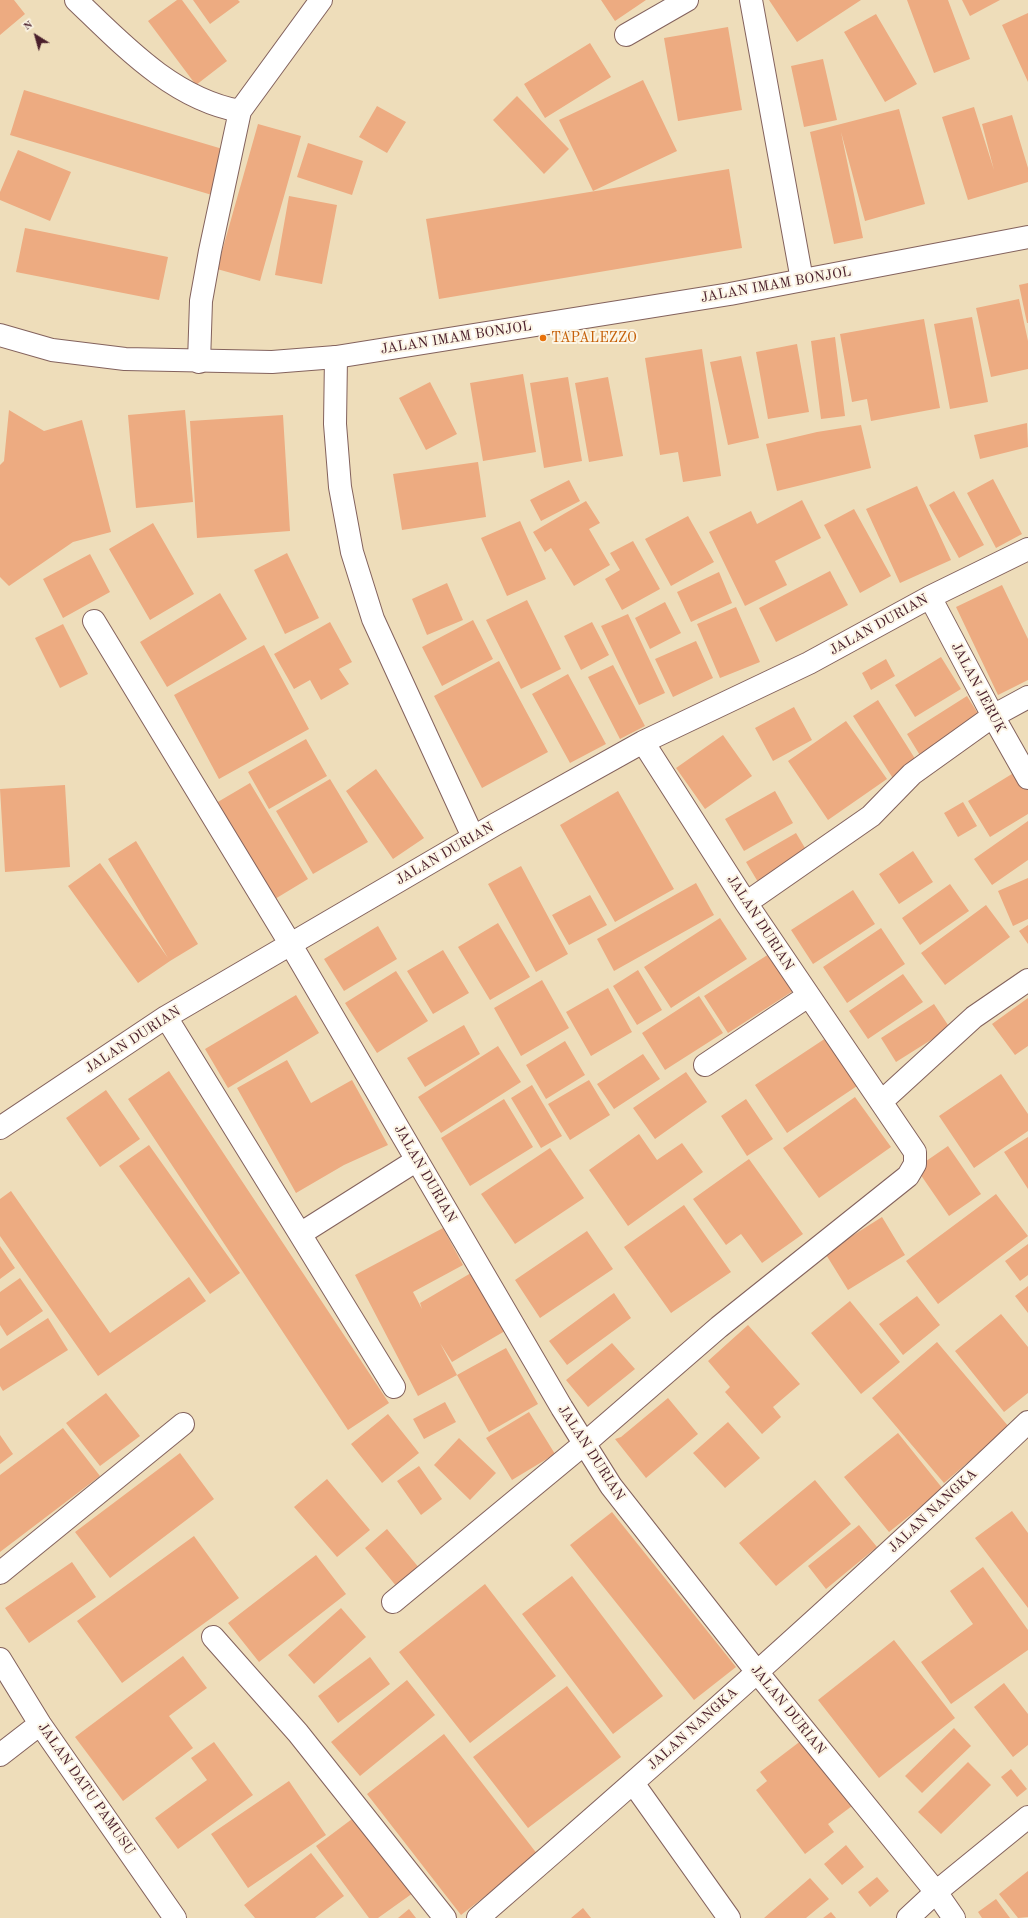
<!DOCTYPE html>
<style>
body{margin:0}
#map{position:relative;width:1028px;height:1918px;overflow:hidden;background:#eeddba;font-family:"Old Standard TT",serif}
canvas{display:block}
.north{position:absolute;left:16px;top:16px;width:40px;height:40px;-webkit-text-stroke:3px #fcf5e5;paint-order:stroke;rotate:323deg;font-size:11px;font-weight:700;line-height:16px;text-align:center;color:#4a1f2b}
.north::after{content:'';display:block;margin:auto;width:14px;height:18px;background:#4a1f2b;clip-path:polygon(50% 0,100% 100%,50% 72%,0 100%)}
</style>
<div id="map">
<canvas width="1028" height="1918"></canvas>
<div class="north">N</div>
</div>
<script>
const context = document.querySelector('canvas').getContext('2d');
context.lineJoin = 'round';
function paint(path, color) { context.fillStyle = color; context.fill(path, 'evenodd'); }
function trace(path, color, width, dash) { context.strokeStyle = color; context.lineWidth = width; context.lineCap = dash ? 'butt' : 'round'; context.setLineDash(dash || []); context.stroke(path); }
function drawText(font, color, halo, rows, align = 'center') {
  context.font = font + ' "Old Standard TT",serif'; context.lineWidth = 4; context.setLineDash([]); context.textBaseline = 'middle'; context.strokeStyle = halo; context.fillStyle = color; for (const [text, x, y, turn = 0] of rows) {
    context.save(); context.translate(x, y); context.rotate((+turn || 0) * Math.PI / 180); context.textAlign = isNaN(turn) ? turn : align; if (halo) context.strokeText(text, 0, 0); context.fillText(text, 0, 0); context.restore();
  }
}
paint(new Path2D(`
 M0 0H14L25 14 0 35Z
 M177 0H182L227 61 196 85 148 21Z
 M193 0H238L240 2 210 24Z
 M601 0H646L615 21Z
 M769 0H861L797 42Z
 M907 0H948L970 59 934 73Z
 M962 0H1000L970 16Z
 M1028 13V82L1002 25Z
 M876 14 917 84 885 102 844 32Z
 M728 27 742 110 678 121 664 38Z
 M590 43 611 77 545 118 524 84Z
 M823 59 837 120 804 127 791 66Z
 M643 80 677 151 593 191 559 120Z
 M24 90 226 150 212 195 10 135Z
 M517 96 569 149 544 174 493 120Z
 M377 106 406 122 387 153 359 137Z
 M974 107 994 170 982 124 1012 115 1028 168V182L968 200 942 117Z
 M899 109 925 204 865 221 841 132 863 238 834 244 810 132Z
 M258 124 301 136 260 281 217 269Z
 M308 143 363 161 352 195 297 177Z
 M18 150 71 172 50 221 0 200V192Z
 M729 169 742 248 439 299 426 219Z
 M289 196 337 205 322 284 275 275Z
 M25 228 168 257 159 300 16 272Z
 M1028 283V323H1027L1019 285Z
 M1019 299 1028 341V369L991 377 976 308Z
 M972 317 988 402 950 409 934 324Z
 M924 319 940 408 871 421 867 399 852 402 840 334Z
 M835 337 845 416 821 419 811 341Z
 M797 344 809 412 768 419 756 352Z
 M702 349 721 476 683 482 678 452 660 455 645 358Z
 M741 356 759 438 728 445 710 362Z
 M523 374 536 452 483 461 470 383Z
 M568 377 582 461 544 468 530 383Z
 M608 377 623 456 589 462 575 383Z
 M430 382 457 434 426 450 399 398Z
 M9 410 44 431 82 420 111 532 73 542 9 586 0 577V465L4 461Z
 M185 410 193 502 136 508 128 415Z
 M283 415 290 531 197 538 190 421Z
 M1027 423 1028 447 980 459 974 435Z
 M861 425 871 468 777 491 766 444 817 432Z
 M478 462 486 517 402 530 393 474Z
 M993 479 1022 534 996 548 967 493Z
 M569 480 580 501 541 521 530 500Z
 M917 486 951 560 900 583 866 509Z
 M954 491 984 545 959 558 929 505Z
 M802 500 821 538 775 561 787 585 745 606 709 532 751 511 757 524Z
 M586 501 600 523 589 529 610 565 574 586 551 548 545 552 533 532Z
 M854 509 891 576 860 593 824 525Z
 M688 516 714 562 671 586 645 539Z
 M520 521 546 579 507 596 481 538Z
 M153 523 194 594 150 620 109 549Z
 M633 541 660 589 622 610 605 579 620 570 610 553Z
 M287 553 319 618 285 634 254 570Z
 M90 554 110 592 63 618 43 579Z
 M830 571 848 605 776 642 759 608Z
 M719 572 732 603 691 622 677 592Z
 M447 583 463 620 427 635 412 599Z
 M1002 585 1028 639V680L998 695 956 607Z
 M220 593 247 639 167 687 140 642Z
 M527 600 561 669 521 689 486 620Z
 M665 602 681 633 650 649 635 618Z
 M736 607 760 662 720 678 697 624Z
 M628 614 665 693 639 705 601 626Z
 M473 620 493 659 442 686 422 647Z
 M330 622 352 662 339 669 349 684 321 700 310 680 294 689 274 654Z
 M592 622 609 655 581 670 564 636Z
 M63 624 88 674 60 688 35 638Z
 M696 641 713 678 673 697 655 659Z
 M264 645 309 729 219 779 174 695Z
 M941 657 961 689 915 717 895 685Z
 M886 659 895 676 871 690 862 673Z
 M499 661 548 752 482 788 434 696Z
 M613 665 645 726 620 739 588 677Z
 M568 674 606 744 570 763 532 694Z
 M967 696 982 720 921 757 907 734Z
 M878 700 919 765 894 780 853 716Z
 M794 707 812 740 773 761 755 728Z
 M846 721 887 779 828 820 788 761Z
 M723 735 752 776 705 809 676 768Z
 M306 739 327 776 269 809 248 772Z
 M376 769 424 838 393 859 346 791Z
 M1020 769 1028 782V814L990 837 968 801Z
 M330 779 368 842 313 874 276 811Z
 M250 783 308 879 270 902 211 806Z
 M65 785 70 867 5 872 0 789Z
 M618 791 674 889 615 922 560 825Z
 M775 791 793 823 744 851 725 819Z
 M963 802 977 826 958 837 944 813Z
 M1028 821V860L992 885 974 859Z
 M796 833 808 853 758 882 746 862Z
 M136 841 198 944 170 961 138 983 68 886 100 863 168 958 108 859Z
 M913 851 933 882 899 904 879 874Z
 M521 866 568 954 536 972 488 884Z
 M1028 878V919L1013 926 998 891Z
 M696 883 714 915 614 971 597 939Z
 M950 884 969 911 920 945 902 918Z
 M853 890 875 924 813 964 791 930Z
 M590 895 607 925 569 945 552 915Z
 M986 905 1010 937 945 985 921 953Z
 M720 918 747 959 671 1008 644 967Z
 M498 923 530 977 490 1000 458 947Z
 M1028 925V944L1019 931Z
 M378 926 397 959 344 991 324 959Z
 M881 928 905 964 847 1003 823 967Z
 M443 950 469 993 433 1014 407 971Z
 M769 954 793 991 728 1033 704 996Z
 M638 970 662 1010 637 1025 613 986Z
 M396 971 428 1021 377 1053 345 1003Z
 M903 974 923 1002 868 1039 849 1011Z
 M542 980 569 1028 521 1056 494 1008Z
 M608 988 632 1032 591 1056 566 1012Z
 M296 995 319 1033 228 1088 205 1049Z
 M699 996 723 1033 665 1070 642 1033Z
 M1028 998V1046L1015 1055 992 1024Z
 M934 1004 950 1028 896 1062 881 1038Z
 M464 1025 480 1054 425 1087 407 1058Z
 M826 1038 857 1086 787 1133 755 1085Z
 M565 1041 585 1075 546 1099 526 1065Z
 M498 1046 521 1082 441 1133 418 1097Z
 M643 1054 660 1079 614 1109 597 1084Z
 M287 1060 311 1103 352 1080 388 1145 344 1165 296 1193 237 1088Z
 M169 1071 389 1403 348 1430 128 1099Z
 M686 1072 707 1102 655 1139 633 1108Z
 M1001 1074 1028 1114V1131L974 1168 939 1116Z
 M589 1080 610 1115 570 1140 548 1104Z
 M532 1085 562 1136 541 1148 511 1098Z
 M106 1090 140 1139 100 1167 66 1118Z
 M855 1097 891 1147 819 1198 783 1148Z
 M504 1099 533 1147 470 1186 441 1138Z
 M746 1099 773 1139 747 1156 721 1116Z
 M639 1134 657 1160 682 1143 703 1172 628 1226 589 1170Z
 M1028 1137V1189L1004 1152Z
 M149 1145 240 1273 210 1294 119 1166Z
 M948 1146 981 1194 949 1216 916 1168Z
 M550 1148 584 1198 515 1244 481 1194Z
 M749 1159 803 1234 762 1263 741 1234 726 1245 693 1199Z
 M11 1191 110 1333 189 1277 206 1301 98 1376 0 1236V1199Z
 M996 1194 1028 1236 938 1304 906 1261Z
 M684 1205 731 1272 671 1313 624 1247Z
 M882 1217 905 1255 848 1290 825 1253Z
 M443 1228 463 1265 413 1292 422 1309 420 1303 476 1270 510 1328 452 1362 440 1343 457 1375 418 1396 355 1275Z
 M587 1231 613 1269 540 1318 515 1280Z
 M1028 1244V1275L1020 1281 1005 1261Z
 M0 1246 15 1268 0 1279Z
 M20 1278 43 1311 7 1336 0 1325V1292Z
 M1028 1286V1313L1015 1296Z
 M614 1293 631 1318 567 1365 549 1341Z
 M917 1296 940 1325 903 1355 879 1324Z
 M850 1301 900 1362 861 1394 811 1333Z
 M1001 1314 1028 1347V1393L1004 1412 955 1351Z
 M48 1318 68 1350 3 1391 0 1386V1349Z
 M748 1325 800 1384 773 1407 781 1417 762 1434 725 1392 730 1387 708 1361Z
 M937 1342 1009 1427 944 1483 872 1398Z
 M612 1343 635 1369 588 1407 566 1380Z
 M506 1348 538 1404 489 1432 457 1375Z
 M106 1393 140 1436 100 1466 66 1423Z
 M668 1398 698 1434 646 1478 615 1439 621 1437Z
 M445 1402 456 1422 424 1439 413 1419Z
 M529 1412 555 1454 512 1480 486 1438Z
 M388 1414 419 1453 382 1483 351 1444Z
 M728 1422 760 1458 725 1488 693 1453Z
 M63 1428 100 1476 0 1552V1475Z
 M898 1433 943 1489 889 1532 844 1477Z
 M0 1435 13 1454 0 1464Z
 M459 1438 496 1473 470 1500 434 1465Z
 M180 1453 214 1499 110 1578 75 1532Z
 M419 1466 442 1499 421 1515 397 1481Z
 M327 1479 370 1530 337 1557 294 1507Z
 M815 1480 851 1524 776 1586 739 1543Z
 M1012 1511 1028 1533V1608L975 1538Z
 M612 1512 736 1667 694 1700 570 1545Z
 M859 1525 877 1547 826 1589 808 1566Z
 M387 1529 420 1569 397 1587 365 1548Z
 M194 1536 239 1598 122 1683 77 1621Z
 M316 1555 346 1594 259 1662 228 1623Z
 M72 1562 96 1597 29 1643 5 1608Z
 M983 1567 1028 1630V1650L951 1704 921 1662 973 1624 950 1591Z
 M572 1576 663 1696 613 1734 522 1614Z
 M485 1584 556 1676 470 1743 399 1652Z
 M341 1608 366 1637 314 1684 288 1655Z
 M894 1640 955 1718 879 1778 818 1700Z
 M183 1656 207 1688 169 1716 193 1748 123 1801 75 1737Z
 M370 1657 390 1684 338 1723 318 1696Z
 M407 1680 435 1715 360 1776 331 1742Z
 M1004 1683 1028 1714V1745L1013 1757 974 1707Z
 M567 1686 621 1757 528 1828 473 1757Z
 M954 1728 971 1746 922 1793 905 1776Z
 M444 1734 538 1855 461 1915 367 1794Z
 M802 1740 852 1806 828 1824 834 1832 805 1854 756 1790 767 1781 760 1772Z
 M214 1742 253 1795 178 1849 155 1818 207 1780 191 1758Z
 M968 1762 991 1785 941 1834 918 1812Z
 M1011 1769 1027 1789 1017 1797 1001 1777Z
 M289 1781 326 1835 248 1888 211 1834Z
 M356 1816 413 1893 378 1918H369L316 1846Z
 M846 1845 864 1867 842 1885 824 1864Z
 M311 1853 344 1896 315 1918H255L244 1905Z
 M1028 1871V1917L1018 1918 999 1894Z
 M877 1877 889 1891 870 1907 858 1892Z
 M810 1878 829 1899 806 1918H764Z
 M996 1899 1010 1918H982L978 1912Z
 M583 1908 591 1918H571Z
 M409 1909 416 1918H398Z
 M831 1912 836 1918H823Z`), '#edab81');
const minor = new Path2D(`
 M76 0C123 45 173 99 240 111
 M751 0 802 280
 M626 35 687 0
 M336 357 335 424 340 487 352 552 373 619 473 837
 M199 362 201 301 210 251 240 111 321 0
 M930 597 993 716 1028 778
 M94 621 291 945 562 1408 611 1486 757 1672 936 1892 954 1918
 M746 903 871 816 912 774 993 716 1028 697
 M166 1017 300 1234 417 1160
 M705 1065 808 996
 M881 1102 974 1017 1028 980
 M0 1128 166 1017 496 824 643 742 809 663 930 597 1028 549
 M300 1234 394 1387
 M0 1573 183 1424
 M393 1602 584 1444 719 1327 908 1176 915 1164V1152L746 903 643 742
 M213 1637 298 1733 445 1918
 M0 1659 40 1724 175 1918
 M0 1755 40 1724
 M633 1783 729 1918
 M478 1918C665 1756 850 1592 1028 1422
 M908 1918 936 1892 1028 1817`);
const highway = new Path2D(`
 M0 335 52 350 125 359 272 362 336 357 730 294 1028 237`);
trace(minor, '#83625d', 24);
trace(highway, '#83625d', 24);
trace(minor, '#fff', 22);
trace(highway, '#fff', 22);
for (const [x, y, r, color] of [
 [543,338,4,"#e8710a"]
]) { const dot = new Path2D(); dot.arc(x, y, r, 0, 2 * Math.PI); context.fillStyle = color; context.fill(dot); trace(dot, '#fcf5e5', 1.5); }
drawText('14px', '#4a1f2b', '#fcf5e5', [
 ["JALAN IMAM BONJOL",776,285,-10],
 ["JALAN IMAM BONJOL",456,338,-9],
 ["JALAN DURIAN",879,625,-29],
 ["JALAN JERUK",978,688,62],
 ["JALAN DURIAN",445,854,-30],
 ["JALAN DURIAN",760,923,57],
 ["JALAN DURIAN",133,1040,-33],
 ["JALAN DURIAN",425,1174,60],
 ["JALAN DURIAN",591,1453,57],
 ["JALAN NANGKA",933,1511,-43],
 ["JALAN DURIAN",788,1710,51],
 ["JALAN NANGKA",693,1729,-42],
 ["JALAN DATU PAMUSU",86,1789,55]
]);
drawText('14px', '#c56008', '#fcf5e5', [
 ["TAPALEZZO",551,338]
], 'left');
</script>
